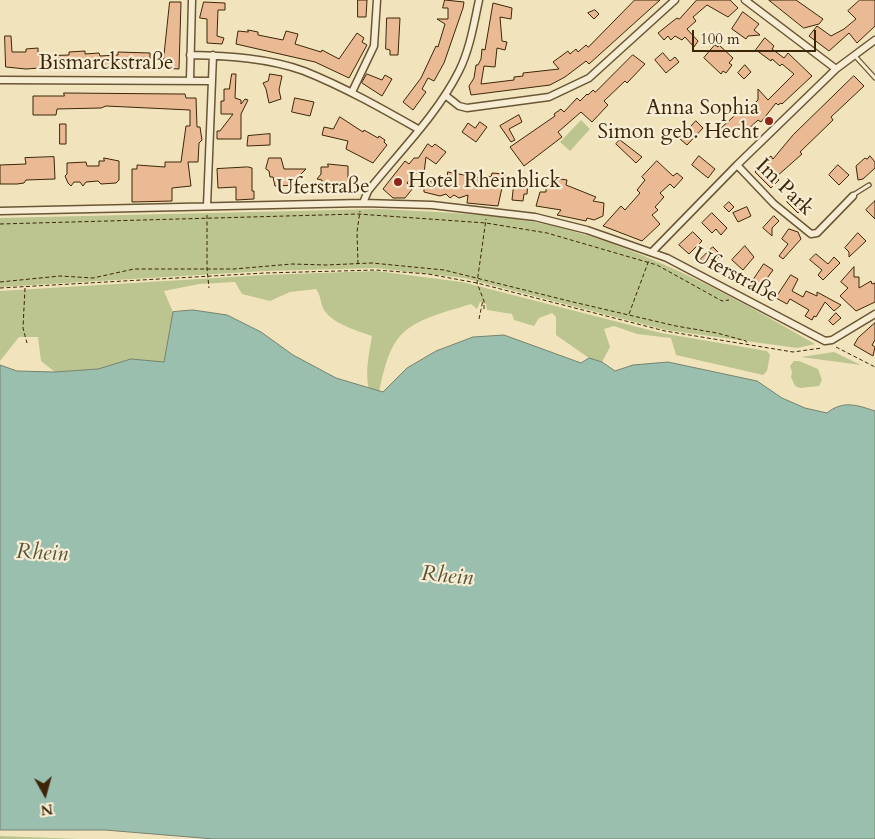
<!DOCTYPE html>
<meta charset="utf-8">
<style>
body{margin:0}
#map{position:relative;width:875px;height:839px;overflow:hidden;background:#f1e4bd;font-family:Cardo,serif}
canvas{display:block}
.north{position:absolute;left:20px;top:769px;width:50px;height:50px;-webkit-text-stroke:4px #f6edd4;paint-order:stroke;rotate:173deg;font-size:14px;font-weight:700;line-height:20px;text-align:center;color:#3d2607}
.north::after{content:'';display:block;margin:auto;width:18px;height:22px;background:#3d2607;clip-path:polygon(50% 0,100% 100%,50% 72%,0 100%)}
.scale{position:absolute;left:692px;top:30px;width:124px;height:22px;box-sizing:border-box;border:2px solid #3d2607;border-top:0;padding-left:6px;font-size:15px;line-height:18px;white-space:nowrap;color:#3d2607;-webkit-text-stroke:4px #f6edd4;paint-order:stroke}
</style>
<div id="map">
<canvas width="875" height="839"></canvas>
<div class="north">N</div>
<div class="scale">100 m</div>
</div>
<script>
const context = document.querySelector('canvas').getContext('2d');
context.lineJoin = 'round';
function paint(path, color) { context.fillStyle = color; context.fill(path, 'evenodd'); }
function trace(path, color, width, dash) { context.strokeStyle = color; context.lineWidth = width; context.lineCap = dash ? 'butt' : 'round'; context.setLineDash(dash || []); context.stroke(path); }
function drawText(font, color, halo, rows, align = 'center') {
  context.font = font + ' Cardo,serif'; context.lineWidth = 4.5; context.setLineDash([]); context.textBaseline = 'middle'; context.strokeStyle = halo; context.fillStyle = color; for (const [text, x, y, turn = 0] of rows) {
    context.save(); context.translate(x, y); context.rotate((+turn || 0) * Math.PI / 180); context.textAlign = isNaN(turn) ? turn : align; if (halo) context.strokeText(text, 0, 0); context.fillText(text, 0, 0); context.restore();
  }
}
paint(new Path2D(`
 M581 120 590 129 570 151 560 142Z
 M379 209C430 212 483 213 534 222 635 242 727 293 815 344L797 348 666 330 464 278 376 268 265 271 0 287V218Z
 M376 271 462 282 661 333 767 351 770 355 767 371 763 375 676 355 671 338 637 334 614 326 604 329 610 347 602 362 589 358 556 335V317L552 313 539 318 534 326 514 320 512 314 487 310 486 304 480 302 477 309 471 304C450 311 420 317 403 333 385 350 382 382 376 405 362 385 368 359 372 336 358 331 330 323 323 308 320 301 321 296 316 289L290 292 270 301 242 294 235 282 199 284 164 291 173 312 164 362 131 359 98 369 55 372 41 361 38 337H19L0 361V291L265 275Z
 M834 352 861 365 801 357Z
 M794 361H799L818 369 822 380 819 386 800 388 795 386 791 377 792 372 790 366Z
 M0 836 80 839H0Z`), '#bcc490');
const water = new Path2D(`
 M193 310 227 315 261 332 293 355 336 378 383 392 407 368 436 351 473 337 504 335 581 363 589 358 602 362 615 371 633 365 668 362 757 381 782 398 805 408 827 413C843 400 857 405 875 411V839H214L105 830H0V365L17 371 55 372 98 369 131 359 164 362 173 312Z`);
paint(water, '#9bbfaf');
trace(water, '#75826c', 1);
const building = new Path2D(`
 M358 0H367L366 17H358Z
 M445 0 464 2 463 8 444 63 434 81 428 78 422 89 426 92 413 110 403 102 421 78 436 46 438 47 445 24 437 19H448V8H443Z
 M635 0H660L589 64 586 61 565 77 550 85 471 95 469 86 474 78 476 65H478L481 59 482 49 485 50 493 3 512 8 511 19 500 17 502 41 507 42 505 50 497 48 495 67 484 66 481 84 514 80V77L523 76V73L559 69 553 62 568 51 570 54 576 49 578 52 586 45 588 47Z
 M697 0H730L738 8 728 17 707 5 693 17 696 21 687 29 698 41 694 47 685 37 682 40 675 36 671 40 668 36 664 40 658 33 673 21 677 18 679 19Z
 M769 0H796L823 19 819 24 804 28Z
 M860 0H875V26L857 43 849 33 829 51 809 36 817 26 831 36 844 29 856 19 848 11Z
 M170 2H181L179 69 163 68Z
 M204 2 225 3V10H218L217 36 224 38 222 44 207 43V19L200 18Z
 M595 10 599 14 594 19 588 13Z
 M743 12 759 24 754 30 760 35 748 36 746 39 732 29Z
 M387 18H400L398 55H390V50L386 49Z
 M248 30 258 32V35L283 40 286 31 298 34 295 44 321 52 322 50 339 59 357 33 364 38 362 42 367 45 349 78 315 62 236 44 238 31 248 32Z
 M5 36H11L12 52H26V49L38 48V56L69 55V52L85 51V54L99 53 100 56 118 55V52L150 53V67L80 68 79 65 26 69 6 67Z
 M765 38 774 46 772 49 784 58 788 53 812 76 782 104 781 103 778 105 776 103 761 122 758 120 744 133 739 128 727 138 719 130 747 104 750 107 758 100V89L768 100 794 74 782 64 780 66 772 59 771 61 756 50Z
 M715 45 718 47 719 45 733 58 729 63 732 65 726 73 723 71 721 74 704 58Z
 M663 53 670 61 675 57 679 62 666 73 655 60Z
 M633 55 645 64 627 83 625 81 604 101 608 105 592 122 581 112 558 132 562 137 524 166 510 147 555 116 554 114 561 109 564 112 577 98 580 101 587 94 588 95 593 90 595 92Z
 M745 65 751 72 744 79 738 73Z
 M232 74H236L235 98 241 100V104L245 99 248 100 241 114V139H217V131H220L233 114H221V101H224V89H229Z
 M270 74 282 76 279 90 281 99 269 103 266 89 263 83 268 81Z
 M367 74 382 80 385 75 392 79 382 96 362 83Z
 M854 76 864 86 831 117 833 120 800 152 802 154 776 177 779 180 771 188 755 172 761 164 771 156 773 159 793 135Z
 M64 93 179 94H185L186 98H196L197 127H200L202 140 199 143 198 162H188L191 186 172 188V201L132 202V169H137V165L165 167V162H181L186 126H190V110L106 106 101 108 57 109 56 115H33V96H64Z
 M295 98 314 102 310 116 292 112Z
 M519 115 522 122 509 129 515 140 511 142 500 126Z
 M340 117 363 132 364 130 378 138 379 136 385 140 384 142 387 145 373 163 346 149 348 141 322 135 324 127 333 129Z
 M696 121 703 128 687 145 680 139Z
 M480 122 487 127 476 142 462 132 468 123 475 128Z
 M60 124H66V144H60Z
 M270 134V145L247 146 248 136Z
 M620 140 642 157 636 163 616 144Z
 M428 144 432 147 435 144 446 152 436 164 426 157 424 173H415L407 183 413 188 405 198H393L383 189 386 185 405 161 409 164 414 158H418Z
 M699 156 715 169 708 178 692 165Z
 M870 156 875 162V168L863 179 858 180 856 166 865 158 867 159Z
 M54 157 55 179 26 180 24 183 17 184H0V165L26 164 25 158Z
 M104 158 119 161V180L116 183 101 184 98 181 86 182 83 186 80 182H74L71 186 68 183 65 176 67 174V163L86 162 87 166H99V161H104Z
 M269 158H281L284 169H306L299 176 298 185 275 186 273 177H270L269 171 266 169Z
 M657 161 673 176 677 173 683 178 674 188 670 184 660 193 664 197 655 207 658 210 652 215 660 224 642 241 603 226 621 206 625 210 640 193 637 190 645 180 642 177Z
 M328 164 348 166V181L344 191 338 187H329L322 194V180L317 179 321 174V167H328Z
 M838 165 849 175 839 185 829 175Z
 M248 167 252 168V191H254V199L236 200V187L218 188 217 169Z
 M448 172 486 179 487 176 491 177 492 173 505 174 498 206 467 203 468 195 459 198 454 195 450 198 446 194 440 196 424 192V186L439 176 447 187Z
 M554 178 567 180 566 185 596 197 593 201 604 203 603 216 594 220 587 218 586 221 557 215 561 210 536 206 540 192H546V186L553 187Z
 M517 181 528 182 527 194H524L523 201 512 200 514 182Z
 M793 193 806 204 798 213 787 202Z
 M875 201V219L866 210Z
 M729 202 734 207 729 212 724 207Z
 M747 207 751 216 738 222 733 213Z
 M712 213 727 228 721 235 716 229 712 233 702 223Z
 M774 216 779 221 772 228V236L763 228Z
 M789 229 798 232 801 239 783 259 779 256 788 244 782 239Z
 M693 232 702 241 689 254 679 245Z
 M858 233 866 241 849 257V252L845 248Z
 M745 246 754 257 743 270 732 260Z
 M713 247 721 255 708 268 700 260Z
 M816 254 828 264 834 257 840 263 823 280 818 275 822 270 810 260Z
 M764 264 773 270 760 288 752 282Z
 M854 267V277H859V288L871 281 872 284 875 283V302L856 311 840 296 848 288 841 282Z
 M791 275 798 279 792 291 803 297 806 291 817 296V292L841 305 834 311 825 302 816 317 814 316 812 320 805 316 809 310 790 299 787 304 776 298Z
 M836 313 841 318 833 325 829 321Z
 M875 323V340L872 345 875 347 873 356 854 345 858 338Z`);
paint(building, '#eaba95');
trace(building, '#3d2607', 1);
const service = new Path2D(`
 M855 56 875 78
 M853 195 869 185`);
const minor = new Path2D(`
 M745 0 836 69
 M190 55C229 56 268 58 304 71 344 87 381 108 418 129
 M0 80 212 81
 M190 80 192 0
 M352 92 374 46 377 0
 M445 95 459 106 467 108 549 97 589 78 675 0
 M737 165 774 204 811 234 817 233 853 196
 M363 203 368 191C399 152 437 115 459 71 470 49 474 23 479 0
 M207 206 213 55
 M0 211 363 203 432 205 535 217 587 230 667 258 825 341 832 340 875 314
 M652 252 737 165 836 69 875 40`);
trace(service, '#6a5634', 5.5);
trace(minor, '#6a5634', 9);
trace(new Path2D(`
 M207 215V269L209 288
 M0 224 358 214 486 223 547 233 657 265 722 301 729 300
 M358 264 357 232 360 211
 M0 282 60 276 93 278 134 269H234L292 264 326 265 372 263 444 270 573 302 676 326 717 333 746 341 748 345
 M0 288 265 273 376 270 428 274 477 283 665 331 793 352 822 348
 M25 288 23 328 27 343
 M484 309V301L477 283 486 219
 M629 314 649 260
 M479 319 483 300
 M836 347 875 367`), '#3d2607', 1, [4, 2.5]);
trace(service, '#f6edd4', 3);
trace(minor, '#f6edd4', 6);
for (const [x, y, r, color] of [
 [769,121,5,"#8f2418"],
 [398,182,5,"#8f2418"]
]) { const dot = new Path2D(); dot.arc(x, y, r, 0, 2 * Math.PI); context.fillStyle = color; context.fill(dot); trace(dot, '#f6edd4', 2); }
drawText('21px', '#3d2607', '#f6edd4', [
 ["Bismarckstraße",106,64],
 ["Uferstraße",323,188,-1],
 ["Im Park",784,188,44],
 ["Uferstraße",735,276,28]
]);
drawText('21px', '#3d2607', '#f6edd4', [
 ["Anna Sophia",759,109],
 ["Simon geb. Hecht",759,133],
 ["Hotel Rheinblick",408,182,"left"]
], 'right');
drawText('italic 22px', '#595439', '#f6edd4', [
 ["Rhein",42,554,3],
 ["Rhein",447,577,5]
]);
</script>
